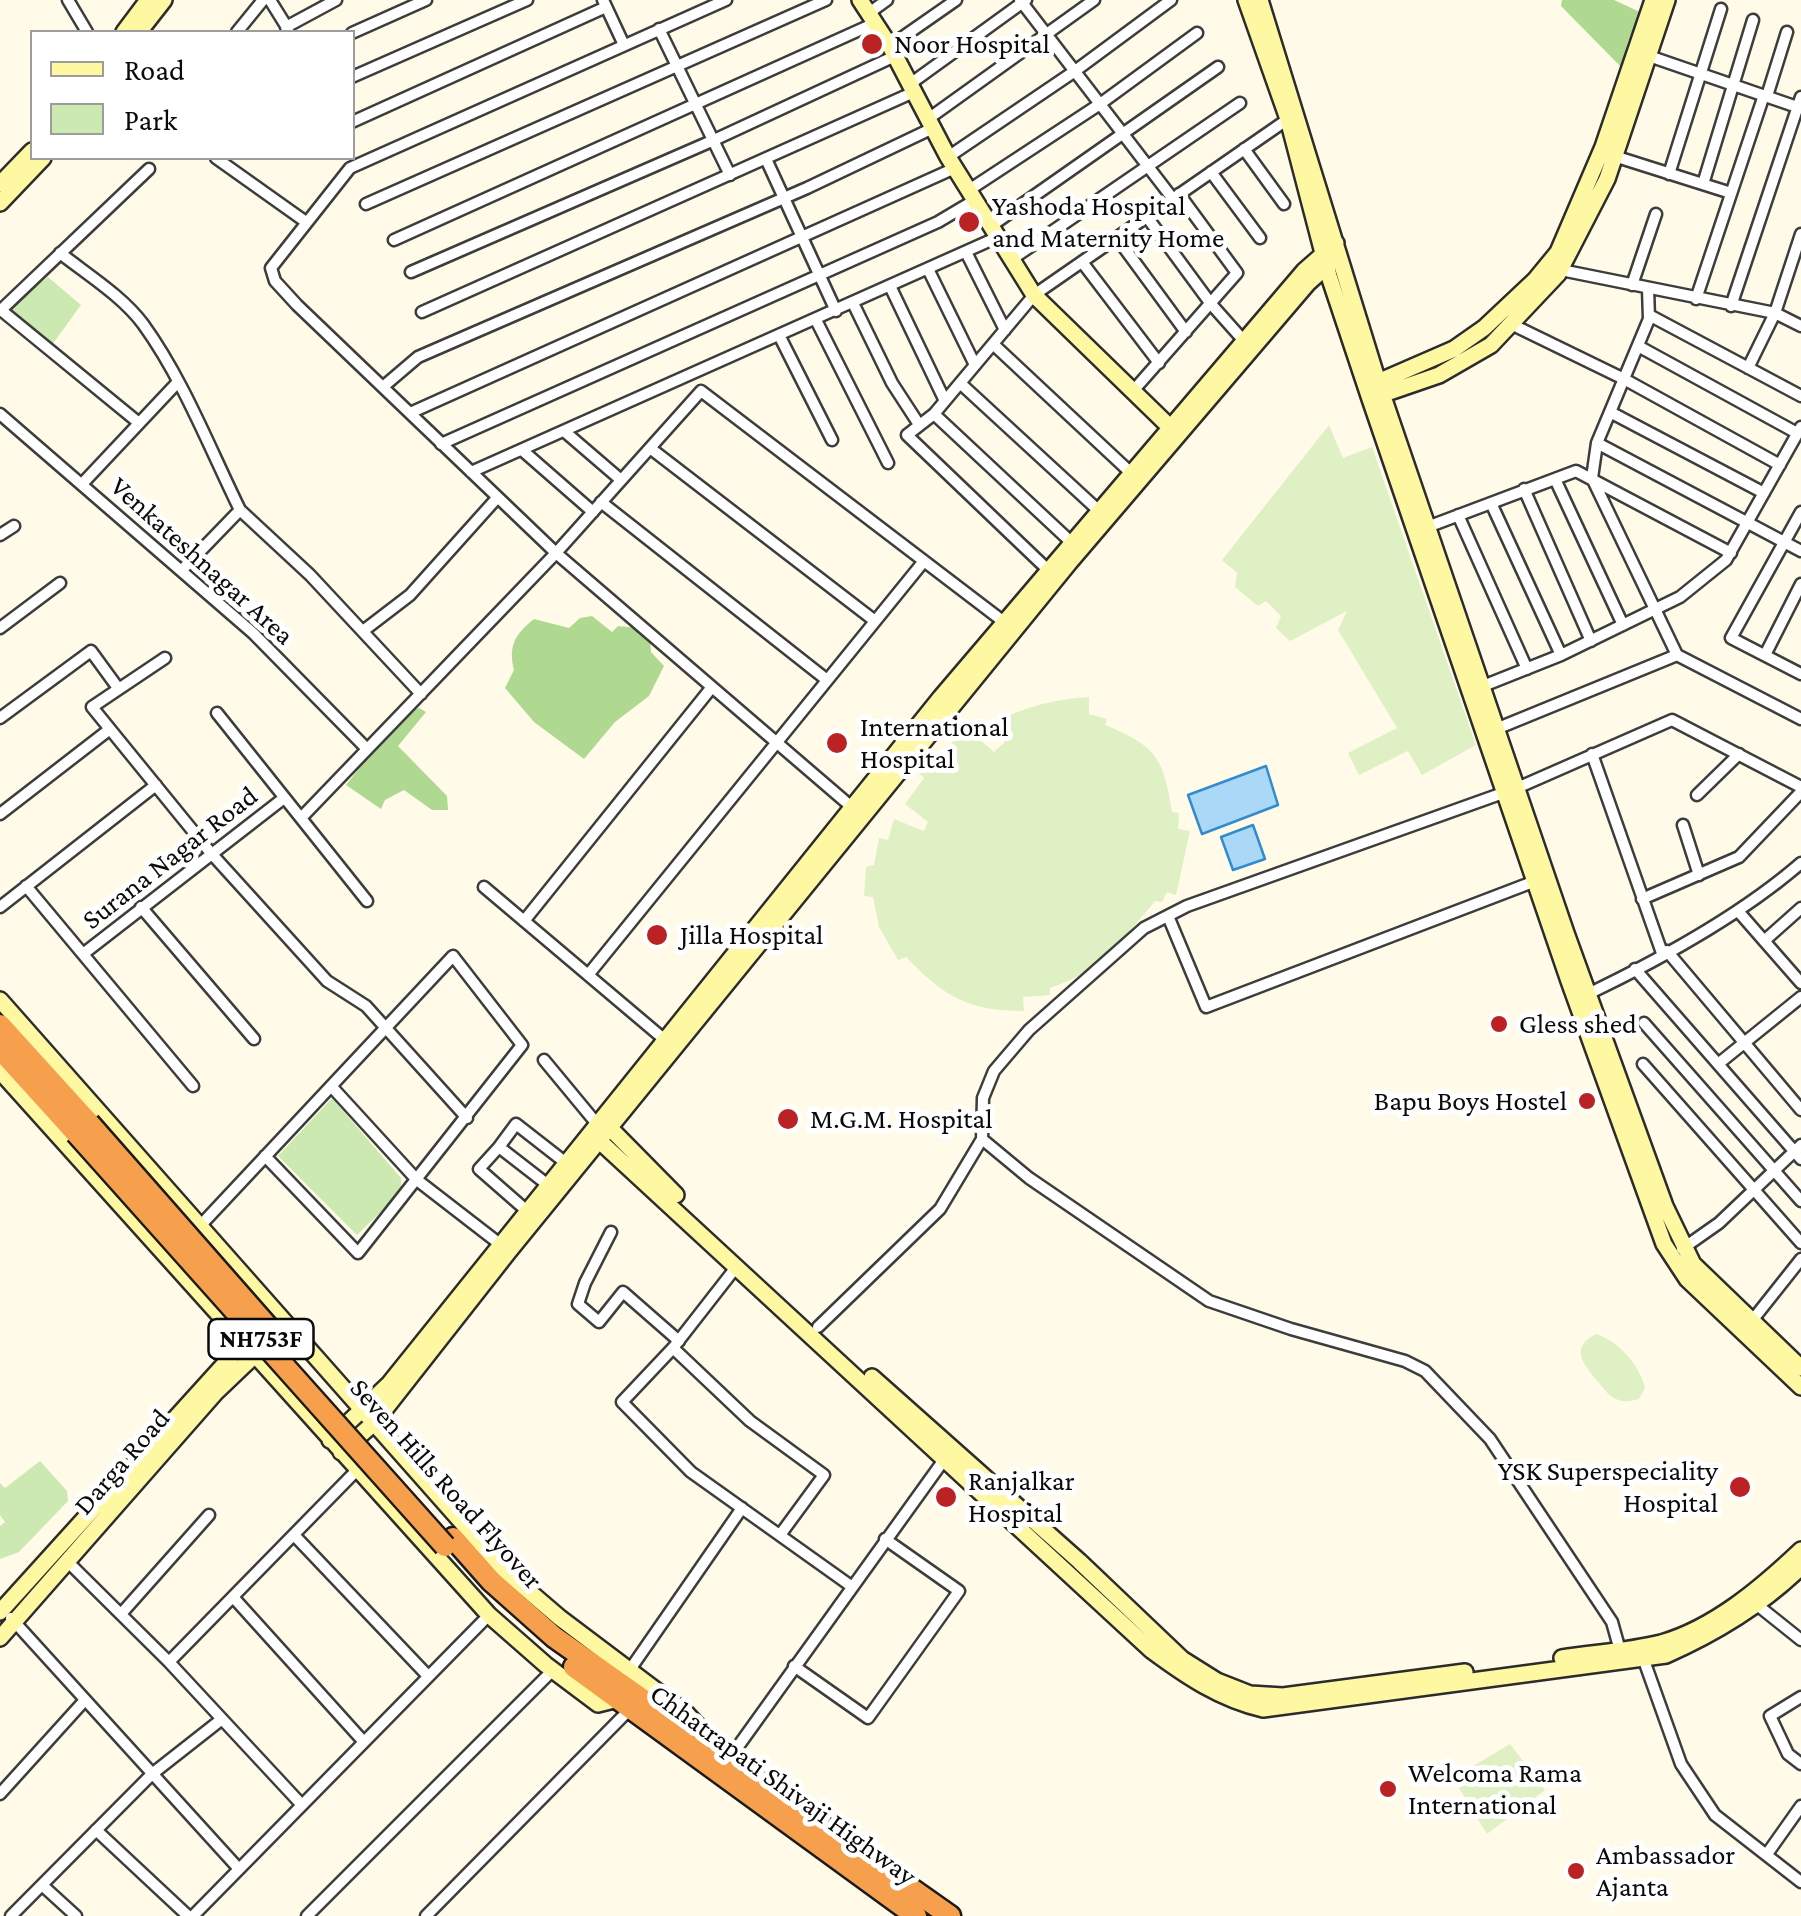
<!DOCTYPE html>
<style>
body{margin:0}
#map{position:relative;width:1801px;height:1916px;overflow:hidden;background:#fffbe8;font-family:"Crimson Pro",serif}
canvas{display:block}
.legend{position:absolute;left:30px;top:30px;width:325px;height:130px;box-sizing:border-box;background:#fff;border:2px solid #9d9d9d;margin:0;padding:12px 18px;list-style:none;font-size:30px;color:#0a0a0a}
.legend li{display:flex;align-items:center;gap:20px;height:50px}
.legend b{width:50px;border:2px solid #9d9d9d}
</style>
<div id="map">
<canvas width="1801" height="1916"></canvas>
<ul class="legend">
<li><b style="height:12px;background:#fff8a3"></b>Road</li>
<li><b style="height:28px;background:#cde9b2"></b>Park</li>
</ul>
</div>
<script>
const context = document.querySelector('canvas').getContext('2d');
context.lineJoin = 'round';
function paint(path, color) { context.fillStyle = color; context.fill(path, 'evenodd'); }
function trace(path, color, width, dash) { context.strokeStyle = color; context.lineWidth = width; context.lineCap = dash ? 'butt' : 'round'; context.setLineDash(dash || []); context.stroke(path); }
function drawText(font, color, halo, rows, align = 'center') {
  context.font = font + ' "Crimson Pro",serif'; context.lineWidth = 10; context.setLineDash([]); context.textBaseline = 'middle'; context.strokeStyle = halo; context.fillStyle = color; for (const [text, x, y, turn = 0] of rows) {
    context.save(); context.translate(x, y); context.rotate((+turn || 0) * Math.PI / 180); context.textAlign = isNaN(turn) ? turn : align; if (halo) context.strokeText(text, 0, 0); context.fillText(text, 0, 0); context.restore();
  }
}
paint(new Path2D(`
 M48 277 81 305 52 345 8 309Z
 M332 1098 401 1178V1192L357 1235 278 1156Z
 M40 1461 67 1491 68 1501 19 1552 0 1559V1526L5 1522 0 1515V1483L5 1488Z`), '#cde9b2');
paint(new Path2D(`
 M1562 0H1614L1640 12 1627 44 1622 68 1561 6Z
 M592 616 612 632 618 626 638 628 650 638 651 652 664 666 649 696 615 722 584 759 534 722 505 688 514 670C508 646 515 634 534 619L569 628 580 618Z
 M419 708 426 712 398 746 447 796 448 810H432L404 790 385 800 381 809 346 785 384 737 394 732 409 712Z`), '#afd991');
paint(new Path2D(`
 M1329 425 1343 458 1372 447 1476 745 1422 775 1408 751 1359 775 1348 753 1397 728 1338 630 1347 611 1290 641 1276 628 1281 616 1266 601 1258 606 1235 587 1237 573 1222 560Z
 M1089 697V714L1107 719 1105 725C1156 746 1164 758 1172 812L1179 813 1178 829 1190 831 1176 895 1167 892 1162 902 1155 901C1125 937 1097 974 1050 988V995L1023 997 1024 1011C969 1011 944 997 906 957L898 960 879 927 873 897 864 896 866 867 874 865 879 838 888 840 894 819 924 831 928 822 905 804 924 778 918 772 933 754 939 759 965 727 994 752 1005 742 993 723C1025 707 1053 699 1089 697Z
 M1596 1334C1619 1341 1640 1366 1645 1388L1639 1399C1631 1401 1625 1403 1616 1399 1609 1396 1604 1389 1599 1383 1584 1365 1568 1348 1596 1334Z
 M1510 1744 1545 1790 1487 1834 1453 1778Z`), '#dff0c4');
const water = new Path2D(`
 M1266 766 1278 805 1202 834 1188 795Z
 M1253 825 1265 859 1233 870 1221 837Z`);
paint(water, '#acd8f7');
trace(water, '#328bce', 2.5);
const street = new Path2D(`
 M68 0 87 32
 M270 0 288 29
 M603 0 624 45
 M726 0 350 168 271 268 275 281 297 305 556 553 854 809
 M1020 0 1173 199
 M869 13 887 0
 M286 27 336 0
 M659 29 730 175
 M237 32 263 0
 M352 33 426 0
 M890 46 956 0
 M1646 55 1800 108
 M352 77 527 0
 M910 84 1026 0
 M1767 96 1787 32
 M928 119 1094 0
 M352 122 606 7
 M1244 149 1284 204
 M1614 156 1731 193
 M948 157 1075 71 1171 0
 M216 158 306 222
 M766 159 836 311
 M1211 172 1260 238
 M1669 174 1721 9
 M1703 184 1753 20
 M969 190 1100 104 1197 33
 M366 204 826 0
 M1147 217 1211 304 1244 341
 M991 226 1218 67
 M1117 238 1186 332
 M394 240 875 23
 M966 252 1005 330
 M60 253C88 275 122 296 143 324 183 379 210 449 240 510
 M1012 259 1240 103
 M1082 262 1159 363
 M928 269 975 365
 M1561 270 1775 313 1801 326
 M411 272 714 140 895 56
 M1632 285 1656 214
 M890 286 945 401
 M1648 288 1649 319 1597 443 1592 478 1677 655
 M1696 299 1764 95
 M853 303 892 383 918 423
 M1731 306 1801 97
 M1 310 139 423
 M0 311 149 169
 M422 312 914 92
 M1649 315 1801 396
 M816 320 888 463
 M1511 324 1624 379 1780 465
 M780 337 832 440
 M993 344 1131 473
 M1638 346 1797 433
 M1748 368 1775 313 1801 234
 M960 383 1098 510
 M384 386 418 357 807 188 933 128
 M1133 391 1237 273 1179 194
 M1610 412 1764 493
 M410 413 955 168
 M0 414 253 633 367 749
 M934 414 1071 542
 M564 431 621 480
 M1597 443 1801 551
 M441 444 938 222 975 200
 M650 448 875 621
 M522 450 593 512
 M471 472 998 237
 M1555 479 1623 625
 M82 484 177 383
 M1524 489 1591 641
 M601 502 827 680
 M1491 503 1561 655
 M1801 512 1731 638 1801 674
 M1458 515 1527 669
 M1422 529 1576 471 1731 553
 M0 535 14 526
 M1047 569 907 435 934 414 1034 295 1288 119
 M182 570 240 510 310 575 421 694
 M0 628 60 583
 M363 631 410 595 497 498
 M1765 655 1801 584
 M165 658 92 707 210 852 327 981 366 1006 467 1118
 M1478 688 1561 655 1680 597 1726 560 1801 427
 M217 713 367 901
 M0 718 91 651 118 688
 M1496 729 1677 655 1801 719
 M1592 754 1662 953
 M1697 795 1739 754
 M0 814 110 729
 M301 818 556 553 701 391 1004 622
 M1683 825 1699 875
 M26 886 193 1086
 M484 887 665 1040
 M1642 899 1739 857 1801 792
 M0 907 156 785
 M141 907 254 1039
 M1738 911 1801 983
 M1168 916 1206 1007 1538 880
 M524 921 712 687
 M1764 941 1801 908
 M1667 951 1801 1110
 M83 954 284 798
 M1635 969 1801 1159
 M588 975 924 561
 M1586 995C1659 960 1740 916 1801 863
 M1644 1023 1801 1201
 M544 1060 597 1124
 M1643 1064 1801 1243
 M1718 1064 1801 997
 M331 1086 417 1180 505 1248
 M982 1139 1029 1178 1209 1301 1291 1329 1405 1361 1425 1371 1490 1439 1612 1622 1621 1654
 M499 1147 479 1169 527 1211
 M548 1185 499 1147 516 1124 566 1163
 M200 1226 453 956 522 1045 358 1253 265 1156
 M611 1232 585 1283 578 1304 599 1322 623 1292 679 1341
 M1682 1249 1719 1223 1801 1145
 M737 1266 673 1348 622 1402 691 1472 851 1586
 M1751 1322 1801 1259
 M818 1327 940 1209 982 1139 983 1098 994 1071 1029 1030 1144 928 1187 906 1517 788 1672 720 1801 787
 M673 1348 750 1421 824 1475 780 1535
 M294 1535 428 1676
 M67 1561 169 1662 301 1804
 M233 1597 363 1741
 M1756 1604 1801 1640
 M121 1614 209 1515
 M11 1618 239 1869
 M1641 1652 1681 1764 1715 1815 1801 1882
 M169 1662 357 1470
 M794 1666 868 1718 959 1591 885 1539
 M629 1671 742 1508
 M1801 1697 1770 1716 1788 1754 1801 1764
 M729 1759 946 1457
 M0 1794 85 1700
 M96 1830 188 1916
 M1767 1854 1801 1806
 M42 1885 76 1916
 M11 1916 152 1774 222 1719
 M193 1916 489 1615
 M307 1916 553 1670
 M426 1916 631 1708`);
const secondary = new Path2D(`
 M860 0 890 46 948 157 1034 295 1176 433
 M1246 0 1288 119 1329 276 1370 399 1569 981 1664 1244 1687 1279 1801 1387
 M1260 0 1378 382 1566 933 1665 1206 1693 1264 1801 1368
 M124 32 148 0
 M139 32 164 0
 M0 184 32 151
 M0 203 43 158
 M1369 386 1454 349 1484 328 1535 280 1558 252 1603 147 1653 0
 M1375 397 1439 375 1491 345 1558 274 1607 179 1667 0
 M0 1000 504 1570 560 1618 686 1713 712 1741
 M0 1071 489 1615 546 1665 598 1704 618 1699
 M604 1122 676 1195
 M593 1135 1151 1650C1186 1676 1220 1699 1263 1709L1666 1655C1716 1633 1762 1605 1801 1567
 M872 1377 1079 1561 1182 1659 1217 1681 1250 1694 1283 1696 1465 1672
 M330 1440 389 1384 941 697 1304 271 1336 243
 M341 1452 374 1423 509 1251 1069 563 1308 283 1339 255
 M0 1612 249 1337
 M0 1638 216 1392 259 1351
 M1562 1658C1594 1653 1629 1651 1661 1643 1714 1628 1762 1587 1801 1550`);
const highway = new Path2D(`
 M0 1025 89 1123
 M0 1049 76 1133
 M453 1538 491 1581 554 1637 950 1916
 M574 1667 916 1916`);
trace(street, '#3d3d3d', 15);
trace(secondary, '#2c2c2c', 20);
trace(highway, '#1b1b1b', 25);
trace(street, '#fff', 10);
trace(secondary, '#fff8a3', 15);
trace(highway, '#f6a04e', 20);
const highwayBridge = new Path2D(`
 M89 1123 269 1328
 M76 1133 445 1546`);
trace(highwayBridge, '#1b1b1b', 25, []);
trace(highwayBridge, '#f6a04e', 20);
for (const [x, y, r, color] of [
 [872,44,12,"#bb2224"],
 [969,222,12,"#bb2224"],
 [837,743,12,"#bb2224"],
 [657,935,12,"#bb2224"],
 [1499,1024,10,"#bb2224"],
 [1587,1101,10,"#bb2224"],
 [788,1119,12,"#bb2224"],
 [1740,1487,12,"#bb2224"],
 [946,1497,12,"#bb2224"],
 [1388,1789,10,"#bb2224"],
 [1576,1871,10,"#bb2224"]
]) { const dot = new Path2D(); dot.arc(x, y, r, 0, 2 * Math.PI); context.fillStyle = color; context.fill(dot); trace(dot, '#fff', 4); }
for (const [x, y, w] of [
 [261,1339,105]
]) { const box = new Path2D(); box.roundRect(x - w / 2, y - 20, w, 40, 8); context.fillStyle = '#fff'; context.fill(box); trace(box, '#0a0a0a', 2.5); }
drawText('bold 25px', '#0a0a0a', null, [
 ["NH753F",261,1339]
]);
drawText('28px', '#0a0a0a', '#fff', [
 ["Noor Hospital",894,44],
 ["Yashoda Hospital",992,206],
 ["and Maternity Home",992,238],
 ["International",860,727],
 ["Hospital",860,759],
 ["Jilla Hospital",680,935],
 ["Gless shed",1519,1024],
 ["Bapu Boys Hostel",1567,1101,"right"],
 ["M.G.M. Hospital",810,1119],
 ["YSK Superspeciality",1718,1471,"right"],
 ["Hospital",1718,1503,"right"],
 ["Ranjalkar",968,1481],
 ["Hospital",968,1513],
 ["Welcoma Rama",1408,1773],
 ["International",1408,1805],
 ["Ambassador",1596,1855],
 ["Ajanta",1596,1887]
], 'left');
drawText('28px', '#0a0a0a', '#fff', [
 ["Venkateshnagar Area",202,561,42],
 ["Surana Nagar Road",170,858,-38],
 ["Darga Road",122,1462,-49],
 ["Seven Hills Road Flyover",446,1484,48],
 ["Chhatrapati Shivaji Highway",783,1785,36]
]);
</script>
